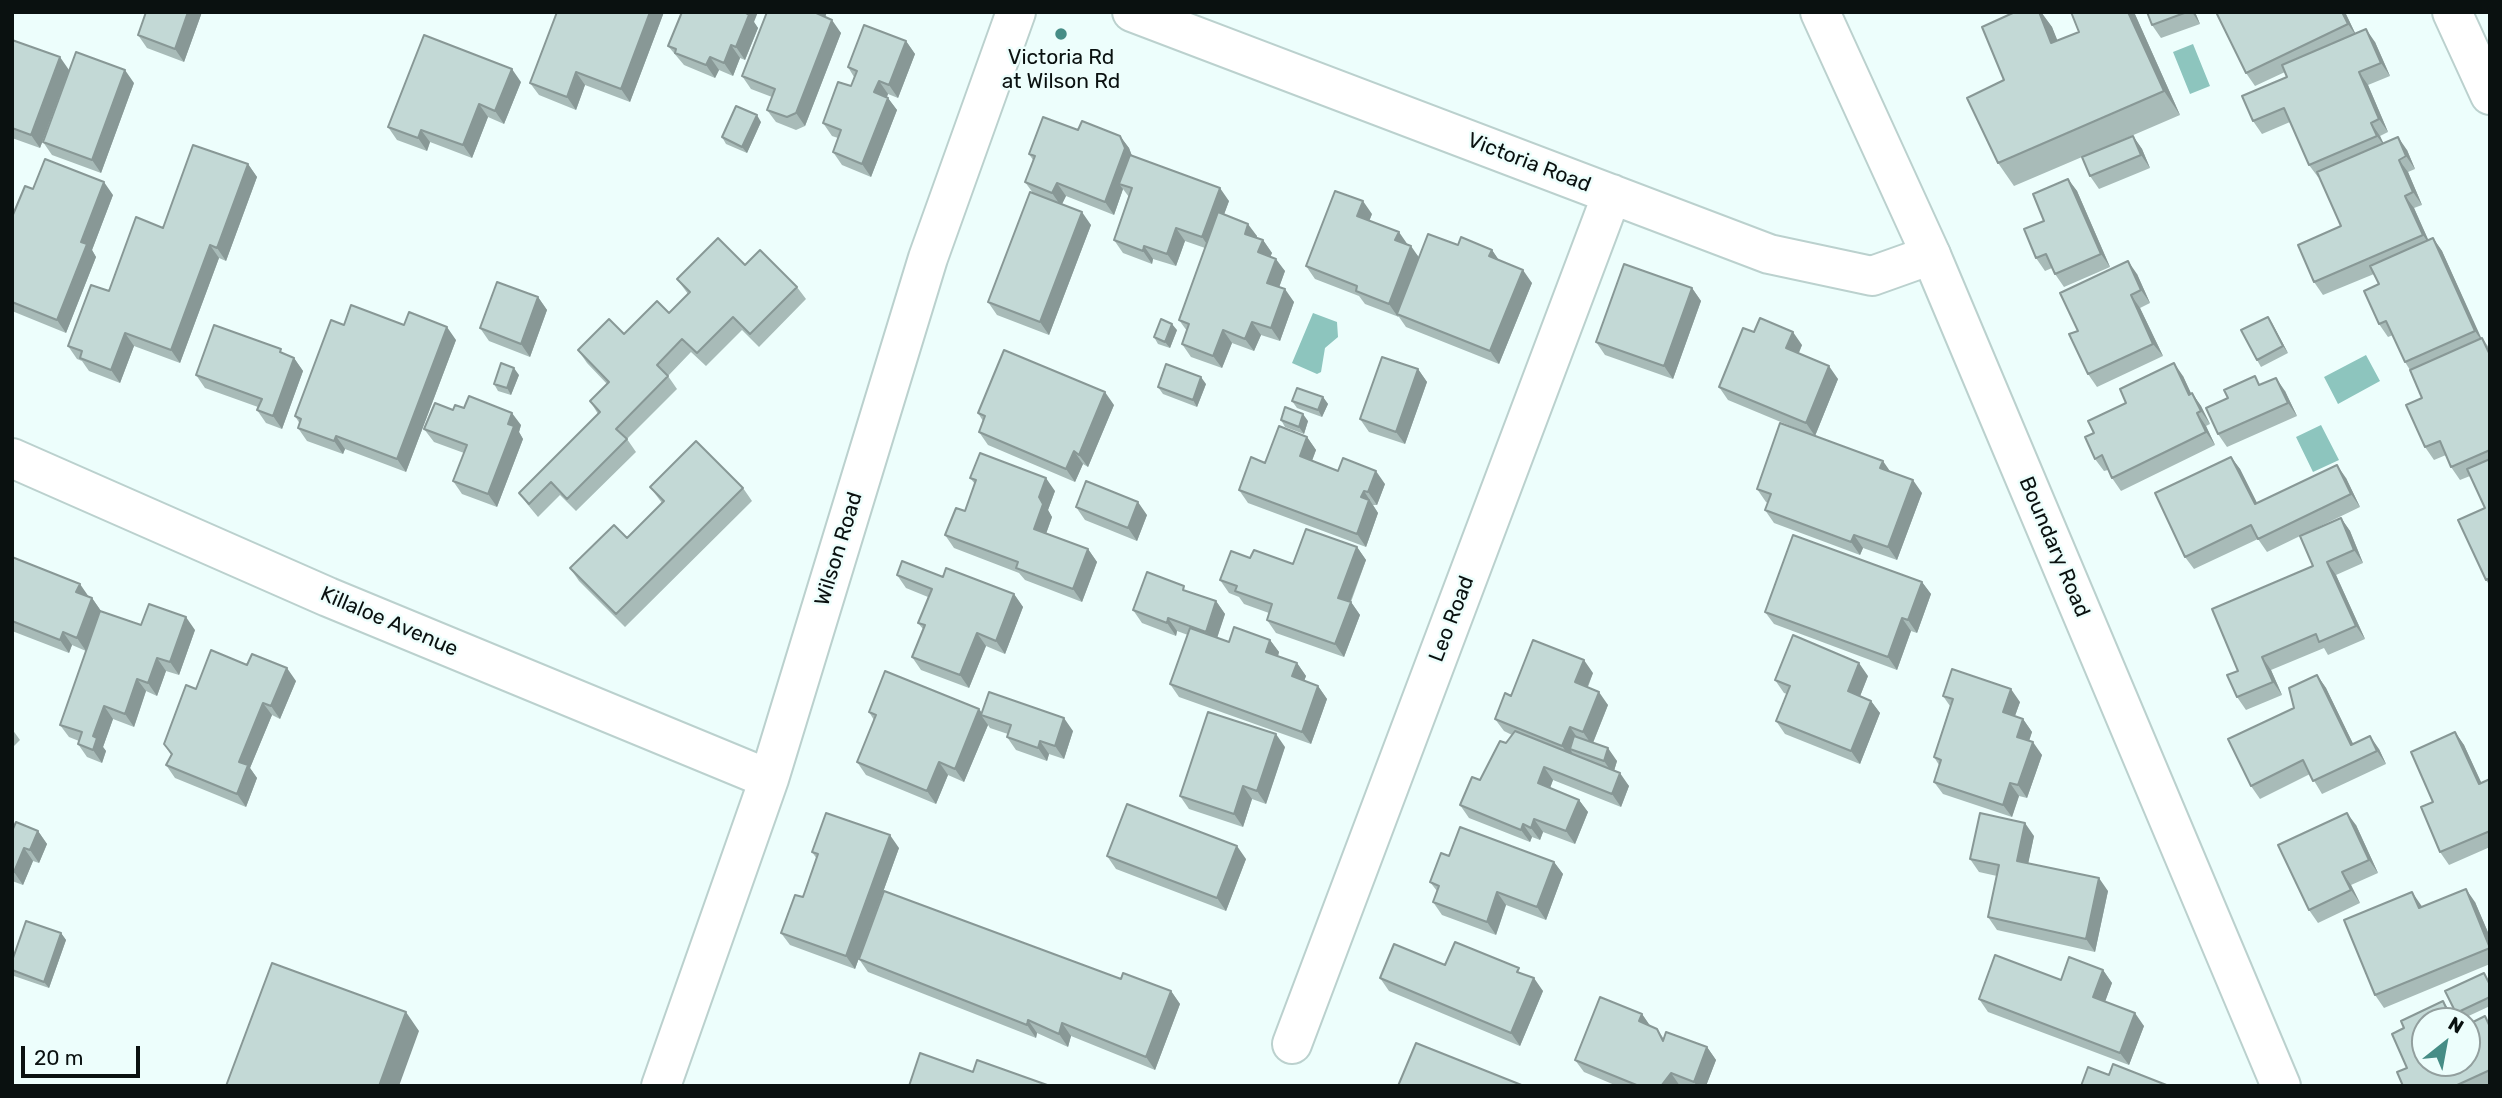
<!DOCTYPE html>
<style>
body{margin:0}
#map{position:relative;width:2502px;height:1098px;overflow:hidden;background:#edfefc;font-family:Rubik,sans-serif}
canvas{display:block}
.frame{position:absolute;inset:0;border:14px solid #0a1110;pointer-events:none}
.north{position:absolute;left:2411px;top:1007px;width:70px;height:70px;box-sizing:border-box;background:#edfefc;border:2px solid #929f9e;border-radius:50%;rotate:31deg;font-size:19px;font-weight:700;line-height:28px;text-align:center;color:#0a1110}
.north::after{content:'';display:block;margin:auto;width:24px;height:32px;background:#468d86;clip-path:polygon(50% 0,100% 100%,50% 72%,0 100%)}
.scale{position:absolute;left:21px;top:1046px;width:119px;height:32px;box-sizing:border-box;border:4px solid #0a1110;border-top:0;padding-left:9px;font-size:21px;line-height:24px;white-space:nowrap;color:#0a1110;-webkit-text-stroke:5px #edfefc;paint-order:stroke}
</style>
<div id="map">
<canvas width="2502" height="1098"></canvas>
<div class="frame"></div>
<div class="north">N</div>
<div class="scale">20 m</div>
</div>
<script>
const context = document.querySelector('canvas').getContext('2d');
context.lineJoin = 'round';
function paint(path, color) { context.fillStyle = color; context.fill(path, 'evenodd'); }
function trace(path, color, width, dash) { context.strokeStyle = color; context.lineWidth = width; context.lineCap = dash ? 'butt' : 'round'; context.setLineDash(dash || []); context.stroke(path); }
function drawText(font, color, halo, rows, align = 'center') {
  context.font = font + ' Rubik,sans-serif'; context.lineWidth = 5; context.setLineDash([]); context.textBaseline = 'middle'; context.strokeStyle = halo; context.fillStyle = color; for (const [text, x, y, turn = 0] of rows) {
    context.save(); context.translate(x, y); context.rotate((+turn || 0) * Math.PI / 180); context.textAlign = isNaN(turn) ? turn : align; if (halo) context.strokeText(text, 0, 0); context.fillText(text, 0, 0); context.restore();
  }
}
paint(new Path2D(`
 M2193 44 2210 86 2190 94 2173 52Z
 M1313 313 1337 322 1338 337 1325 348 1321 372 1317 374 1292 363Z
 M2366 355 2380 381 2338 404 2324 377Z
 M2321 425 2339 460 2313 472 2296 437Z`), '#8dc5be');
const minor = new Path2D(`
 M1132 12 1769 254 1872 276 1931 255
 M2452 12 2490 95
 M12 458 328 597 769 779
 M1292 1044 1612 194
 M661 1086 769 779 928 258 1016 12`);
const major = new Path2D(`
 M1820 12 1931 255 2281 1086`);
trace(minor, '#bbd1ce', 42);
trace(major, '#bbd1ce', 42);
trace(minor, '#fff', 38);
trace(major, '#fff', 38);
paint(new Path2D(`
 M202 12 184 62 147 48 138 35Z
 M664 12 630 102 585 85 576 110 539 95 530 83Z
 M767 12H827L825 17 841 33 805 126 796 130 776 122 767 110 772 97 751 89 742 76Z
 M2015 12H2041L2052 27 2057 41 2134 12 2180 115 2087 155 2133 136 2142 149 2150 168 2099 189 2090 176 2082 157 2014 186 1998 163 2004 80Z
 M2147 12H2195L2200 24 2161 38 2152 25Z
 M2345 12 2355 33 2375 42 2390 76 2368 85 2388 132 2380 136 2383 143 2407 150 2415 169 2408 172 2422 205 2414 208 2428 240 2433 238 2442 251 2481 339 2482 338 2490 349V586L2486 580 2485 508 2470 476 2460 480 2451 467 2446 455 2434 460 2425 447 2422 398 2410 370 2405 362 2393 335 2388 337 2379 324V284L2374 274 2323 295 2314 282 2341 226 2319 177H2318L2309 165 2290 122 2262 134 2253 121 2287 77 2285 72 2255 86 2246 73Z
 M754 22 758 28 745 60 740 58 733 76 719 70 715 78 684 65 668 46Z
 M12 40 69 70 40 148 12 138Z
 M906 41 915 54 898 98 888 94 887 97 897 110 871 177 842 165 833 152 838 138 832 136 823 123 851 86 854 77 848 67Z
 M521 82 504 124 488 117 472 158 430 142 427 151 397 140 388 127Z
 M134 83 101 173 52 155 43 142Z
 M761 122 747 153 726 144 722 137Z
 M1078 130 1120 136 1129 148 1132 156 1229 201 1224 214 1257 236V238L1263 240 1272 253 1270 256 1285 271 1279 287 1294 302 1280 341 1261 335 1254 351 1232 343 1222 368 1191 357 1182 344 1187 331 1179 320 1205 248 1185 241 1176 266 1153 259 1152 264 1123 253 1114 240 1129 197 1123 189 1114 215 1066 196 1062 204 1091 225 1049 335 997 315 988 302 1033 193 1025 182 1033 160 1029 154Z
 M248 164 257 177 226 261 219 258 180 363 134 346 120 383 89 371 82 361 77 359 68 346 109 291 163 228Z
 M2068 179 2077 191 2110 267 2064 287 2055 274 2052 268 2045 271 2036 258 2044 221Z
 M33 189 113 195 92 250 96 257 66 333 12 311V217Z
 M1372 214 1369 221 1407 245 1419 257 1458 245 1492 250 1499 261 1532 283 1499 364 1406 327 1399 317 1365 304 1359 296 1315 279 1306 266Z
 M745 265 797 287 806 299 759 347 742 330 706 366 691 352 668 376 677 389 627 439 636 452 576 511 560 495 538 517 528 505 519 493 598 414 590 401 607 384 587 363 578 350 624 334 669 313 688 294 677 279Z
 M2137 274 2150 303 2140 308 2163 356 2097 387 2088 374 2078 331Z
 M1692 288 1701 301 1673 379 1605 355 1596 342Z
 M538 297 547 310 530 357 489 341 480 328Z
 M2268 317 2288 353 2261 367 2257 360Z
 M344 325H404L456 340 406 472 345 449 343 454 307 441 298 428 300 424 295 416Z
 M1177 330 1170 348 1158 344 1154 337Z
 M1754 332 1802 345 1799 353 1838 379 1815 436 1890 472 1922 493 1897 560 1863 548 1860 555 1774 523 1765 510 1768 503 1766 502 1757 489 1812 435 1728 400 1719 387Z
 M285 354 294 358 303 371 282 429 266 423 257 410 258 407 205 388 196 375Z
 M1418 369 1427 382 1405 444 1369 432 1360 419Z
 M519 375 511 395 498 391 494 384Z
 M2183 376 2191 394 2192 393 2201 406 2210 424 2206 426 2215 445 2121 491 2112 478 2108 470 2104 471 2095 459 2094 433Z
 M1206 384 1197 407 1163 394 1158 387Z
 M2261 385 2285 391 2297 416 2227 447 2218 434Z
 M1323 397 1328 404 1322 417 1297 408 1292 401Z
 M1114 405 1088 467 1083 464 1075 482 988 445 979 432 983 421 978 413Z
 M464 408 521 425 519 432 523 439 497 507 462 494 453 481 464 453 434 442 424 429 453 410Z
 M1281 420 1308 421 1304 434 1285 427Z
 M1307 437 1316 450 1312 460 1338 471 1385 484 1377 505H1373L1378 513 1366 547 1248 503 1239 490 1265 463Z
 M2231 457 2240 469 2257 503 2346 478 2360 507 2267 552 2258 539 2194 569 2185 557Z
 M970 478 1055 491 1048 510 1052 517 1046 534 1088 549 1097 562 1082 602 1025 580 1019 573 954 548 945 535 965 511 975 484Z
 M650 487 743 488 752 501 625 627 579 581 570 568 627 538 662 503Z
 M1076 507 1147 515 1137 541 1085 520Z
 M2341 518 2350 531 2363 563 2336 575 2365 639 2328 655 2324 648 2271 670 2282 695 2246 710 2237 697 2238 671 2313 566Z
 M1357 547 1366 560 1351 602 1360 615 1344 657 1276 633 1267 620 1269 613 1244 604 1239 597 1229 593 1220 580 1293 564Z
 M12 557 92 598 101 611 141 625 195 630 179 675 166 671 157 696 146 691 134 727 113 719 103 747 106 751 102 763 87 757 78 744 79 741 69 737 60 725 86 651 72 645 69 653 12 631Z
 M897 575 943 577 1014 594 1023 607 1005 654 986 646 969 688 921 670 912 657 923 629 918 623 928 597 906 588Z
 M1922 582 1931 594 1917 633 1911 631 1897 670 1774 624 1765 612Z
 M1187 591 1216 601 1225 614 1217 638 1229 642 1270 640 1279 652 1278 657 1297 663 1306 676 1304 681 1318 686 1327 699 1311 744 1179 697 1170 684 1188 635 1177 631 1176 636 1142 623 1133 610Z
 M247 665 296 681 280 719 272 715 250 768 257 778 246 807 175 778 166 765 171 755 164 744 196 689Z
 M1593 673 1588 687 1608 705 1593 743 1617 761 1614 771 1629 786 1621 807 1553 780 1550 788 1579 800 1588 812 1575 844 1543 832 1540 840 1532 837 1530 842 1469 818 1460 805 1480 780 1512 735 1504 731 1495 719 1511 696Z
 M2317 675 2326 688 2353 744 2379 749 2386 764 2322 794 2310 774 2260 799 2251 786 2294 708Z
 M1868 676 1860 696 1871 701 1880 713 1860 764 1785 734 1776 721 1787 694 1784 693 1775 680Z
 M1943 696 2020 702 2015 716 2023 719 2032 732 2029 741 2042 755 2027 798 2019 796 2012 817 1943 794 1934 782 1939 765 1934 757 1950 706Z
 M979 709 982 713 1073 731 1064 759 1049 754 1047 761 1016 750 1007 737 1008 734 990 728 988 725 964 782 948 775 936 804 866 775 857 762 874 720 869 712Z
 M12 729 20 740 12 748Z
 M2455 732 2464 745 2481 783 2490 779V847L2449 865 2440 852 2433 802Z
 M1285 747 1266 804 1252 799 1243 827 1189 809 1180 796Z
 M2356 825 2378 873 2351 885 2360 903 2318 923 2309 910Z
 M12 831H38L47 844 39 863 33 861 23 885 12 881Z
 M2034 836 2028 863 2108 891 2095 952 1997 930 1988 917 1997 876 1979 872 1970 859Z
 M899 848 855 969 790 945 781 933 803 897 817 859 812 852Z
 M1107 856 1246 859 1226 911 1116 869Z
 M1449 856 1554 862 1563 874 1546 920 1506 905 1496 935 1442 915 1433 902 1437 891 1430 882Z
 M2475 902 2490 937V964L2384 1008 2375 995 2421 905 2422 907Z
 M61 933 66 940 49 988 14 976 12 974V961Z
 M859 959 1121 979 1171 991 1180 1004 1155 1070 1071 1036 1068 1047 1037 1033 1036 1038 868 972Z
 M1445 965 1523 974 1543 991 1520 1046 1389 991 1380 978Z
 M2103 970 2112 983 2105 1001 2144 1026 2129 1065 1988 1012 1979 999Z
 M2490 981V1006L2460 1020 2456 1013Z
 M1642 1014 1650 1026 1657 1029 1664 1039 1707 1047 1716 1060 1706 1086H1617L1584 1072 1575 1060Z
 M2452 1014 2425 1063 2490 1023V1086H2403L2407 1068Z`), '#a8bbb8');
paint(new Path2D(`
 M188 12H202L184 62 175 49Z
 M650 12H664L630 102 621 89Z
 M744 12H758L754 22 758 28 745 60 736 47Z
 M813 12H827L822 25Z
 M2039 12H2041L2052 27 2068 66 2051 43Z
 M2128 12H2134L2180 115 2164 91Z
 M2192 12H2195L2200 24Z
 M2342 12H2345L2357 37 2348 24Z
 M832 20 841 33 805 126 796 113Z
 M2366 29 2375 42 2390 76 2381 63Z
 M906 41 915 54 898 98 889 85Z
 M731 45 740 58 733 76 724 63Z
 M60 57 69 70 40 148 31 135Z
 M710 57 719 70 715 78 706 65Z
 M512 69 521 82 504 124 495 111Z
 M125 70 134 83 101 173 92 160Z
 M576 72 585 85 576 110 567 97Z
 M2359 72 2368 85 2388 132 2379 119Z
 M879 81 888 94 883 105 874 92Z
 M888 98 897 110 871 177 862 164Z
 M479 104 488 117 472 158 463 145Z
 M757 115 761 122 747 153 742 147Z
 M2371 123 2380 136 2386 148 2377 136Z
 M421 130 430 142 427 151 418 138Z
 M1120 136 1129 148 1134 161 1119 184 1123 189 1114 215 1105 202Z
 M2133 136 2142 149 2150 168 2141 155Z
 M2398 137 2407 150 2415 169 2406 156Z
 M2399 160 2408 172 2422 205 2413 192Z
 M248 164 257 177 226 261 217 248Z
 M2068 179 2077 191 2110 267 2101 254Z
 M104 182 113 195 92 250 96 257 66 333 57 320 81 242Z
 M1057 183 1066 196 1061 206 1052 193Z
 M1220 188 1229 201 1211 250 1202 237Z
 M2405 196 2414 208 2432 248 2423 235Z
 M1363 201 1372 214 1366 229 1357 216Z
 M1082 212 1091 225 1049 335 1040 322Z
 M1248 224 1257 236 1254 247 1245 234Z
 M1176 228 1185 241 1176 266 1167 254Z
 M1399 232 1408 245 1395 240Z
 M2433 238 2442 251 2484 344 2475 331Z
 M1263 240 1272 253 1267 265 1258 252Z
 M210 245 219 258 180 363 171 350Z
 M1144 246 1153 259 1152 264 1143 251Z
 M1411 246 1420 259 1397 314 1398 317 1389 304Z
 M1492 250 1501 263 1489 256Z
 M1276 259 1285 271 1276 296 1267 283Z
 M2128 261 2137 274 2150 303 2141 290Z
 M1523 270 1532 283 1499 364 1490 351Z
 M1692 288 1701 301 1673 379 1664 366Z
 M1285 289 1294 302 1280 341 1271 328Z
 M2131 295 2140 308 2163 356 2153 344Z
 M538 297 547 310 530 357 521 344Z
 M2268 317 2272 323 2288 353 2283 346Z
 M1252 322 1261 335 1254 351 1245 339Z
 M1172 324 1177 330 1170 348 1165 342Z
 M447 327 456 340 406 472 397 459Z
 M1223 330 1232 343 1222 368 1213 356Z
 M1793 332 1802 345 1795 361 1786 348Z
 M125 333 134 346 120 383 111 370Z
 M294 358 303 371 282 429 273 416Z
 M2174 363 2183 376 2198 408 2189 395Z
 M1829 366 1838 379 1815 436 1806 423Z
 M514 368 519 375 511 395 507 388Z
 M1418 369 1427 382 1405 444 1396 432Z
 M1201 377 1206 384 1197 407 1193 400Z
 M2276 378 2285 391 2297 416 2288 403Z
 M1105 392 1114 405 1088 467 1079 455Z
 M2192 393 2201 406 2210 424 2201 411Z
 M1323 397 1328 404 1322 417 1318 410Z
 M512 413 521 425 519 432 523 439 497 507 488 494 508 424Z
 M2197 413 2206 426 2215 445 2206 432Z
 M1303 414 1308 421 1304 434 1299 427Z
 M336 436 345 449 343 454 334 441Z
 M1307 437 1316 450 1309 469 1300 456Z
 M1074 451 1083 464 1075 482 1066 469Z
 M2231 457 2240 469 2264 517 2255 504Z
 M1883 461 1892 474 1880 468Z
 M2337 465 2346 478 2360 507 2351 494Z
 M1376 471 1385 484 1377 505 1368 492Z
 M1046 478 1055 491 1048 510 1052 517 1043 542 1034 529 1039 497Z
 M1913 480 1922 493 1897 560 1888 547Z
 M1364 491 1378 513 1366 547 1357 534 1361 497Z
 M1138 502 1147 515 1137 541 1128 528Z
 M2341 518 2350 531 2363 563 2354 550Z
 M1854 535 1863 548 1860 555 1851 542Z
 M1357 547 1366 560 1347 610 1338 598Z
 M1088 549 1097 562 1082 602 1073 589Z
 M2327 562 2336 575 2365 639 2356 626Z
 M1922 582 1931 594 1917 633 1908 620Z
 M80 584 89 597 76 592Z
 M1014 594 1023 607 1005 654 996 641Z
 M92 598 101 611 86 651 77 638Z
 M1216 601 1225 614 1215 644 1206 632Z
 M1351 602 1360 615 1344 657 1335 644Z
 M186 617 195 630 179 675 170 662Z
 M1168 618 1177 631 1176 636 1167 623Z
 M1902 618 1911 631 1897 670 1888 657Z
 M63 632 72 645 69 653 60 640Z
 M977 633 986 646 969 688 960 675Z
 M1270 640 1279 652 1275 665 1266 652Z
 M2262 657 2271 670 2282 695 2273 682Z
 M157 658 166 671 157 696 148 683Z
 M1584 660 1593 673 1584 695 1575 682Z
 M1297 663 1306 676 1301 689 1292 676Z
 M1859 663 1868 676 1857 704 1848 691Z
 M287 668 296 681 280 719 271 706Z
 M2317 675 2326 688 2360 758 2351 745Z
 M137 679 146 691 134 727 125 714Z
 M1318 686 1327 699 1311 744 1302 732Z
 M2011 689 2020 702 2012 724 2003 712Z
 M1599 692 1608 705 1592 745 1583 732Z
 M1871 701 1880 713 1860 764 1851 751Z
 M263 703 272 715 250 768 257 778 246 807 237 794 239 762Z
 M104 706 113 719 103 747 106 751 102 763 93 750V736Z
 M979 709 984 716 981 715 988 725 964 782 955 769Z
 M1064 718 1073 731 1064 759 1055 746Z
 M2023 719 2032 732 2026 750 2017 737Z
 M1570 727 1579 740 1570 749 1573 754 1571 759 1562 746Z
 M2455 732 2464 745 2488 797 2479 784Z
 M1276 734 1285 747 1266 804 1257 791Z
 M2370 736 2379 749 2386 764 2377 751Z
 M1040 741 1049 754 1047 761 1038 748Z
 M2033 742 2042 755 2027 798 2018 785Z
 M1608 748 1617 761 1613 774 1604 761Z
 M939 762 948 775 936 804 927 791Z
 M1544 767 1553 780 1547 796 1538 783Z
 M1620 773 1629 786 1621 807 1612 794Z
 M2010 783 2019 796 2012 817 2003 805Z
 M1243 786 1252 799 1243 827 1234 814Z
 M1579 800 1588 812 1575 844 1566 831Z
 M2347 813 2356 825 2378 873 2369 860Z
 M1534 819 1543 832 1540 840 1531 828Z
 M2025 823 2034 836 2026 874 2017 861Z
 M1523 824 1532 837 1530 842 1521 830Z
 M38 831 47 844 39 863 30 850Z
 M890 835 899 848 855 969 846 956Z
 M1237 846 1246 859 1226 911 1217 898Z
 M24 848 33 861 23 885 14 872Z
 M1554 862 1563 874 1546 920 1537 907Z
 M2342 872 2351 885 2360 903 2351 890Z
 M2099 878 2108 891 2095 952 2086 939Z
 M2466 889 2475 902 2490 937V946Z
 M1497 892 1506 905 1496 935 1487 922Z
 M2412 892 2421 905 2428 921 2419 908Z
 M61 933 66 940 49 988 44 982Z
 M2103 970 2112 983 2102 1010 2093 997Z
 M1534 978 1543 991 1520 1046 1511 1033Z
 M1171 991 1180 1004 1155 1070 1146 1057Z
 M2443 1001 2452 1014 2455 1021H2452Z
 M406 1012 419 1031 399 1086H379Z
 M2135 1013 2144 1026 2129 1065 2120 1053Z
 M1642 1014 1651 1027 1639 1021Z
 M1028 1020 1037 1033 1036 1038 1027 1025Z
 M1062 1023 1071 1036 1068 1047 1059 1034Z
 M1707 1047 1716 1060 1706 1086H1697L1694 1082Z
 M1671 1073 1680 1086H1661Z`), '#889896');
const building = new Path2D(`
 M146 12H188L175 49 138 35Z
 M557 12H650L621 89 576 72 567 97 530 83Z
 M682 12H744L749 15 736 47 731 45 724 63 710 57 706 65 675 53 676 49 668 46Z
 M767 12H814L832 20 796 113 787 117 767 110 775 89 742 76Z
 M2015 12H2039L2051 43 2079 32 2071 12H2128L2164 91 1998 163 1967 98 2004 80 1982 27Z
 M2147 12H2187L2152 25Z
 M2216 12H2342L2348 24 2246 73Z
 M864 25 906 41 889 85 879 81 874 92 888 98 862 164 833 152 841 130 823 123 838 82 851 86 857 71 848 67Z
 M2366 29 2381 63 2359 72 2379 119 2371 123 2377 136 2309 165 2284 108 2253 121 2242 96 2287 77 2282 65Z
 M424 35 512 69 495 111 479 104 463 145 421 130 418 138 388 127Z
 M12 40 60 57 31 135 12 128Z
 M76 52 125 70 92 160 43 142Z
 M736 106 757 115 742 147 722 137Z
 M1043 117 1078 130 1082 121 1120 136 1125 148 1105 202 1057 183 1052 193 1025 182 1035 156 1029 154Z
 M2133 136 2141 155 2090 176 2082 157Z
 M2398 137 2406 156 2399 160 2413 192 2405 196 2423 235 2314 282 2298 245 2341 226 2317 172Z
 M193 145 248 164 217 248 210 245 171 350 125 333 111 370 80 358 82 351 68 346 91 285 109 291 136 217 163 228Z
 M1130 155 1220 188 1202 237 1176 228 1167 254 1144 246 1143 251 1114 240 1132 188 1119 184Z
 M45 159 104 182 81 242 87 244 57 320 12 302V217L25 186 33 189Z
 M2068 179 2101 254 2055 274 2046 254 2036 258 2024 229 2044 221 2033 194Z
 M1335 191 1363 201 1357 216 1399 232 1395 240 1411 246 1389 304 1356 291 1357 286 1306 266Z
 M1030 192 1082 212 1040 322 988 302Z
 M1218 212 1248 224 1245 234 1263 240 1258 252 1276 259 1267 283 1285 289 1271 328 1252 322 1245 339 1223 330 1213 356 1182 344 1189 324 1179 320Z
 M1428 234 1458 245 1461 237 1492 250 1489 256 1523 270 1490 351 1397 314Z
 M718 238 745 265 760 250 797 287 750 334 733 317 697 353 682 339 657 365 668 376 616 429 627 439 567 499 551 482 529 504 519 493 600 412 590 401 609 382 578 350 609 319 624 334 657 301 669 313 690 292 677 279Z
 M2433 238 2475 331 2405 362 2386 321 2379 324 2364 291 2379 284 2370 266Z
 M2128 261 2141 290 2131 295 2153 344 2088 374 2069 334 2078 331 2060 293Z
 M1624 264 1692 288 1664 366 1596 342Z
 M497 282 538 297 521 344 480 328Z
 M351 305 404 325 409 312 447 327 397 459 336 436 334 441 298 428 301 419 295 416 331 320 344 325Z
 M2268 317 2283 346 2257 360 2241 330Z
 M1760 318 1793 332 1786 348 1829 366 1806 423 1719 387 1743 328 1754 332Z
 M1161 319 1172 324 1165 342 1154 337Z
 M214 325 281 349 280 352 294 358 273 416 257 410 262 399 196 375Z
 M2482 338 2490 355V450L2451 467 2440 441 2425 447 2406 405 2422 398 2410 370Z
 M1004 350 1105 392 1079 455 1074 451 1066 469 979 432 985 416 978 413Z
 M1382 357 1418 369 1396 432 1360 419Z
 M501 363 514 368 507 388 494 384Z
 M2174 363 2189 395 2192 393 2201 411 2197 413 2206 432 2112 478 2102 455 2095 459 2085 437 2094 433 2088 421 2126 403 2120 389Z
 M1166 364 1201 377 1193 400 1158 387Z
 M2255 376 2259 385 2276 378 2288 403 2218 434 2206 408 2228 398 2224 390Z
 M1297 388 1323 397 1318 410 1292 401Z
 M469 396 512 413 508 424 514 426 488 494 453 481 467 445 424 429 435 403 453 410 455 405 464 408Z
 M1285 407 1303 414 1299 427 1281 420Z
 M1780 423 1883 461 1880 468 1913 480 1888 547 1854 535 1851 542 1765 510 1771 494 1757 489Z
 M1279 426 1307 437 1300 456 1338 471 1343 458 1376 471 1368 492 1364 491 1361 497 1369 500 1357 534 1239 490 1251 457 1265 463Z
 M696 441 743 488 616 614 570 568 614 525 627 538 664 501 650 487Z
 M980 453 1046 478 1039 497 1043 504 1034 529 1088 549 1073 589 1016 568 1018 562 945 535 956 508 965 511 976 480 970 478Z
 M2231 457 2255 504 2337 465 2351 494 2258 539 2251 525 2185 557 2155 493Z
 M2490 459V578L2486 580 2458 520 2485 508 2467 469Z
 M1086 481 1138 502 1128 528 1076 507Z
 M2341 518 2354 550 2327 562 2356 626 2319 642 2316 634 2262 657 2273 682 2237 697 2227 675 2238 671 2212 609 2313 566 2300 536Z
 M1306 529 1357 547 1338 598 1351 602 1335 644 1267 620 1272 604 1235 591 1237 586 1220 580 1231 551 1250 558 1254 550 1293 564Z
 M1793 535 1922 582 1908 620 1902 618 1888 657 1765 612Z
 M12 557 80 584 76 592 92 598 77 638 63 632 60 640 12 621Z
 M902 561 943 577 946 568 1014 594 996 641 977 633 960 675 912 657 925 625 918 623 932 589 897 575Z
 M1147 572 1184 586 1183 590 1216 601 1206 632 1168 618 1167 623 1133 610Z
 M149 604 186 617 170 662 157 658 148 683 137 679 125 714 104 706 93 736 97 738 93 750 78 744 82 732 60 725 100 611 141 625Z
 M1234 627 1270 640 1266 652 1297 663 1292 676 1318 686 1302 732 1170 684 1190 628 1229 642Z
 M1793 635 1859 663 1848 691 1871 701 1851 751 1776 721 1790 686 1775 680Z
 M1533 640 1584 660 1575 682 1599 692 1583 732 1570 727 1562 746 1495 719 1505 693 1511 696Z
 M211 650 247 665 252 654 287 668 271 706 263 703 239 762 248 765 237 794 166 765 172 754 164 744 186 685 196 689Z
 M1952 669 2011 689 2003 712 2023 719 2017 737 2033 742 2018 785 2010 783 2003 805 1934 782 1941 760 1934 757 1953 699 1943 696Z
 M885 671 979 709 955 769 939 762 927 791 857 762 876 715 869 712Z
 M2317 675 2351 745 2370 736 2377 751 2313 781 2303 760 2251 786 2228 739 2294 708 2289 688Z
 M989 692 1064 718 1055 746 1040 741 1038 748 1007 737 1011 725 981 715Z
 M1208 712 1276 734 1257 791 1243 786 1234 814 1180 796Z
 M1515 731 1620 773 1612 794 1544 767 1538 783 1579 800 1566 831 1534 819 1531 828 1523 824 1521 830 1460 805 1472 777 1480 780 1500 741 1506 743Z
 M2455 732 2479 784 2490 779V831L2440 852 2421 807 2433 802 2411 752Z
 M1574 736 1608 748 1604 761 1570 749Z
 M1127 804 1237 846 1217 898 1107 856Z
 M826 813 890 835 846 956 781 933 795 895 803 897 818 854 812 852Z
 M1980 813 2025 823 2017 861 2099 878 2086 939 1988 917 1999 865 1970 859Z
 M2347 813 2369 860 2342 872 2351 890 2309 910 2278 845Z
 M16 822 38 831 30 850 24 848 14 872H12V831Z
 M1460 827 1554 862 1537 907 1497 892 1487 922 1433 902 1439 886 1430 882 1441 853 1449 856Z
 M2466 889 2490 948 2375 995 2344 920 2412 892 2419 908Z
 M884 891 1121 979 1123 973 1171 991 1146 1057 1062 1023 1059 1034 1028 1020 1027 1025 859 959Z
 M26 921 61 933 44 982 12 970V961Z
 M1455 942 1519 968 1517 972 1534 978 1511 1033 1380 978 1394 944 1445 965Z
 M1995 955 2061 980 2069 957 2103 970 2093 997 2135 1013 2120 1053 1979 999Z
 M272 963 406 1012 379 1086H226Z
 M2484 973 2490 985V997L2456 1013 2445 991Z
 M1600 997 1642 1014 1639 1021 1657 1029 1663 1041 1666 1032 1707 1047 1694 1082 1671 1073 1661 1086H1639L1575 1060Z
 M2443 1001 2452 1021H2425V1063H2467V1025L2485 1016 2490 1027V1070L2455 1086H2403L2397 1072 2407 1068 2392 1034 2404 1028 2401 1021Z
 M1416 1043 1524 1086H1398Z
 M920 1053 973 1072 977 1060 1050 1086H909Z
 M2113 1064 2169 1086H2081L2088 1067 2109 1075Z`);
paint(building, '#c3d9d6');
trace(building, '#889896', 2);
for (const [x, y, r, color] of [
 [1061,34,7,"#468d86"]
]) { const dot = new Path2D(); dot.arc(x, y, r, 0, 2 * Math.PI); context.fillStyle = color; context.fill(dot); trace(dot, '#edfefc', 2.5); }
drawText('21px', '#0a1110', '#edfefc', [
 ["Victoria Rd",1061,58],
 ["at Wilson Rd",1061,82]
]);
drawText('21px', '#0a1110', '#edfefc', [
 ["Victoria Road",1529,163,21],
 ["Boundary Road",2054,547,67],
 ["Wilson Road",839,549,-73],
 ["Leo Road",1452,619,-69],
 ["Killaloe Avenue",389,622,23]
]);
</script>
